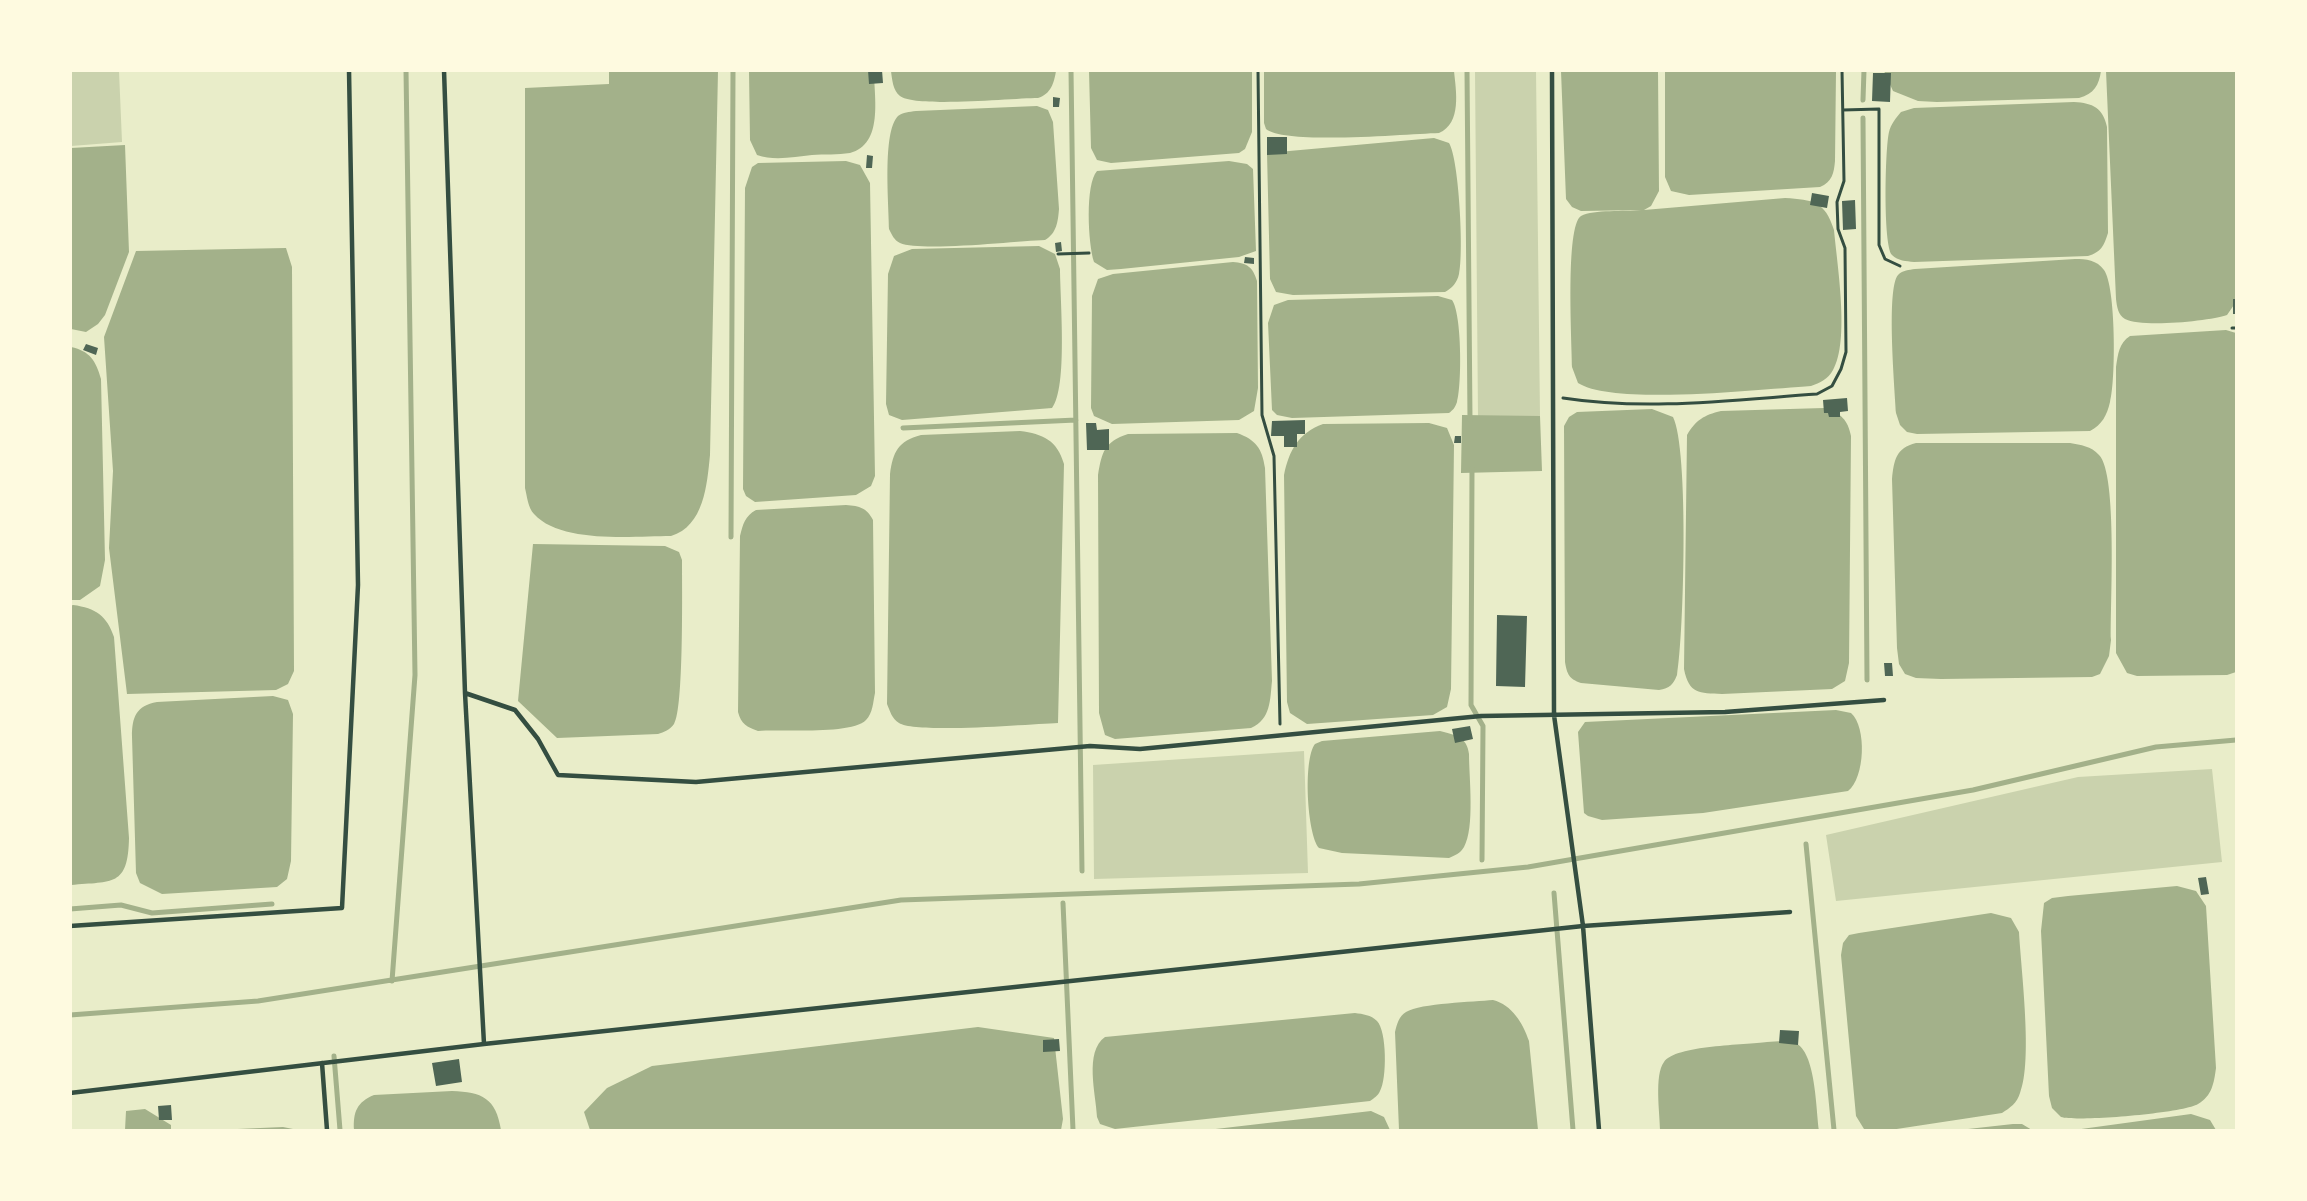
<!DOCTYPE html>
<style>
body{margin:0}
#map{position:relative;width:2307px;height:1201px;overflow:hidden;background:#e9edc9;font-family:"DM Sans",sans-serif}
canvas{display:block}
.frame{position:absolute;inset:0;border:72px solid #fefae0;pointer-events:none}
</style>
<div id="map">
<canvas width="2307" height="1201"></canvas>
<div class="frame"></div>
</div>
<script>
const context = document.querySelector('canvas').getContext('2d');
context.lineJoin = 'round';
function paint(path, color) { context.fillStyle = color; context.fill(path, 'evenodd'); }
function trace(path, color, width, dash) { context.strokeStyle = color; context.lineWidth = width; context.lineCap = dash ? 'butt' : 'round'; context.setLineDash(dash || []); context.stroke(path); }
paint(new Path2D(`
 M71 70 119 71 122 142 71 146Z
 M1475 71H1536L1540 416H1478Z
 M1304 751 1308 873 1094 879 1093 765Z
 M2212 769 2222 862 1836 901 1826 835 2078 777Z`), '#cad2ad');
paint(new Path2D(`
 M609 71H718L710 455C707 485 704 526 671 536 633 536 561 544 534 514 528 508 527 496 525 488V88L609 84Z
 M749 71H874C874 97 884 144 850 153 838 155 824 154 812 155 794 157 774 161 757 155L750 140Z
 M891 71V70L1056 71C1054 83 1051 94 1038 98 1014 98 915 108 900 96 893 91 892 79 891 71Z
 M1089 71H1252V132L1245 149 1239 153 1111 163 1097 160 1091 148Z
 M1264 71H1454C1456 91 1462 123 1439 133 1407 134 1286 145 1266 129L1264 123Z
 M1561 71H1658L1659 191 1651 206 1644 210 1785 198C1813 200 1825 201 1834 230 1837 264 1850 341 1833 370 1828 379 1820 383 1811 386 1763 389 1614 406 1578 383L1572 367C1572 344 1565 226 1581 216 1594 209 1625 212 1641 210L1581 211 1572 207 1566 199Z
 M1665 71H1836L1835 161C1834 173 1832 182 1820 187L1689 195 1671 191 1665 177Z
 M1884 71H2101C2099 85 2094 94 2079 98L1937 102 1918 101 1893 91Z
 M2106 71H2236V302L2227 315C2210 321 2142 328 2125 319 2118 315 2117 307 2116 299Z
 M2074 102C2093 103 2103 108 2107 127L2108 233C2104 246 2101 252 2088 256L1914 262C1906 261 1898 261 1892 255 1883 245 1885 148 1889 132 1891 124 1896 118 1901 112L1914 108Z
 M1037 106 1048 110 1053 122 1059 209C1058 221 1057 233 1045 240 1017 241 921 252 900 243 894 240 892 235 889 229 889 205 882 132 898 116 903 112 909 112 916 111Z
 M1434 138 1449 143C1459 159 1464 254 1459 274 1457 283 1452 288 1445 292L1293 295 1276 292 1270 279 1267 153Z
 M125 145 129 252 105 315 98 324 86 332 71 329V148Z
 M846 161 860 165 870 183 875 476 871 486 856 495 755 502 746 496 743 489 745 188 752 167 758 163Z
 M1229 161 1247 164 1253 169 1256 251 1239 257 1121 269 1107 270 1094 262C1088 244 1085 184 1097 171Z
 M1039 246 1055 254 1060 269C1060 298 1068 388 1052 408L902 420 889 415 886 404 888 274 894 256 912 249Z
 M286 248 292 267 294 671 288 684 276 690 127 694 109 548 113 471 104 337 136 251Z
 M2075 259C2086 259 2097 260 2104 270 2116 286 2116 381 2110 402 2107 415 2102 425 2090 431L1917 434 1907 432 1900 425 1896 413C1895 390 1886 289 1898 275 1903 270 1909 270 1915 269Z
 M1233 262C1247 263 1253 267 1257 281L1258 388 1254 411 1239 420 1112 424 1094 416 1091 408 1092 296 1098 279 1113 274Z
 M1438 296 1452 300C1462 314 1462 385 1457 402 1455 408 1453 410 1449 413L1292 418 1277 415 1272 410 1268 323 1274 305 1288 300Z
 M2226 330 2236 333V672L2227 675 2137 676 2127 673 2116 653V367C2118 354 2119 343 2130 336Z
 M71 347C90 351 96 361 101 379L105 560 100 586 80 600H71Z
 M1824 408C1841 413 1848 420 1851 436L1849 663 1845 681 1832 689 1722 694C1699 693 1689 694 1684 669L1687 435C1696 420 1704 415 1721 411Z
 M1652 409 1673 417C1689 449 1684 634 1677 675 1673 685 1670 688 1659 690L1581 683C1569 679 1567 674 1565 662L1564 426 1569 417 1577 412Z
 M1462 415 1540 416 1542 471 1461 473Z
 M1429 423 1447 428 1454 445 1451 689 1447 707 1433 715 1307 724 1290 713 1287 702 1284 475C1289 451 1298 433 1323 424Z
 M1020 431C1043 434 1057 440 1064 464L1058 723C1031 724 917 734 899 723 892 719 890 711 887 704L890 474C893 452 898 441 921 435Z
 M1237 433C1256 440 1262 448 1265 468L1272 681C1270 700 1271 719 1251 728L1115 739 1105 735 1099 713 1098 475C1102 452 1104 442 1128 434Z
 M1916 443H2070C2081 445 2091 446 2099 455 2118 474 2110 607 2111 640L2109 656 2100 674 2092 677 1941 679 1916 678 1905 674 1899 664 1897 648 1892 479C1894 460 1896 448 1916 443Z
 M846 505C860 506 867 508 873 520L875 693C873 702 873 713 866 720 852 735 780 729 758 731 747 727 741 724 738 712L740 536C743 524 745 516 756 510Z
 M533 544 665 546 679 552 682 560C682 587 684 709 674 724 670 730 664 732 658 734L557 738 518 701Z
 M73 605C96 608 107 616 114 637L129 838C128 887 113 881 71 885L70 606Z
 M273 696 288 700 293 714 291 861 287 879 277 887 162 894 140 883 136 873 132 737C132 717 136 706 157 702Z
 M1836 710 1851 713C1867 727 1865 778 1848 791L1703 813 1602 820 1588 816 1584 813 1578 732 1585 722Z
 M1440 731C1456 735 1467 737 1469 754 1469 777 1475 828 1464 847 1460 854 1455 855 1449 858L1342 853 1319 848C1307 834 1303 759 1315 744L1322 741Z
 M2177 886 2196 891 2206 906 2216 1068C2214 1083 2212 1096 2198 1104 2184 1113 2078 1122 2061 1117L2052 1108 2049 1096 2041 931 2044 903 2052 898 2068 896Z
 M1991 913 2011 918 2019 932C2021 970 2033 1061 2020 1093 2017 1103 2010 1108 2002 1113L1890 1130 1864 1129 1856 1116 1841 955 1843 943 1849 935 1859 933Z
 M1493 1000C1512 1005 1523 1023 1529 1041L1538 1130H1399L1395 1032C1397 1024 1399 1016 1406 1012 1421 1003 1474 1002 1493 1000Z
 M1355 1013C1363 1014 1371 1015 1377 1021 1387 1031 1387 1079 1380 1091 1378 1096 1374 1098 1370 1101L1115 1129 1100 1124 1097 1117C1096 1094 1084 1052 1105 1037Z
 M978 1027 1054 1038 1063 1119 1061 1130H590L584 1112 607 1088 652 1066Z
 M1767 1042C1775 1042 1787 1040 1795 1043 1816 1051 1816 1110 1819 1130H1660C1660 1114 1654 1075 1664 1062 1675 1045 1746 1045 1767 1042Z
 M452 1091C482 1092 496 1098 501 1130H354C353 1112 357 1102 374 1095Z
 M145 1109 171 1125V1130H125L126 1111Z
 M1371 1111 1384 1117 1390 1130H1207Z
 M2191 1114 2210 1120 2216 1130H2074Z
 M2013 1124H2022L2032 1130H1959Z
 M283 1127 298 1130H215Z`), '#a3b18a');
trace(new Path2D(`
 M1071 70 1082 871
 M1467 70 1470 420
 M1863 100 1864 70
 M1863 118 1867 680
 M903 428 1076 420
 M1472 469 1471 705 1483 726 1482 860
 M731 537 733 70
 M1806 844 1834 1130
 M1554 893 1573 1130
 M1063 903 1073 1130
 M70 909 121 905 152 913 272 904
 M392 981 415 675 406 70
 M70 1015 258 1001 901 900 1359 884 1528 867 1973 790 2156 747 2236 740
 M334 1056 340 1130`), '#a3b18a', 5);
paint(new Path2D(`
 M868 70H882L883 83 869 84Z
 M1873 73H1891L1890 102 1872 101Z
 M1053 97 1060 98 1059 107H1053Z
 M1267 137H1287V154L1267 155Z
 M867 155 873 156 872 168H866Z
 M1812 193 1829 196 1827 208 1810 205Z
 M1855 200 1856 229 1843 230 1842 201Z
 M1061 242 1062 251 1056 252 1055 243Z
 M1245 257 1254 258V264L1244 263Z
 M2233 299H2236V314H2233Z
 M86 344 98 348 96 355 83 350Z
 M1847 398 1848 411 1840 412V417H1829L1828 413H1824L1823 400Z
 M1305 420V434H1297V447H1284V436H1271L1272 421Z
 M1086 423H1096L1097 430 1109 429V450H1087Z
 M1455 436H1461V443H1454Z
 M1497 615 1527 616 1525 687 1496 686Z
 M1884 663H1892L1893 676H1885Z
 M1470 726 1473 739 1455 743 1452 729Z
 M2206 877 2209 894 2201 895 2198 878Z
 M1780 1030 1799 1031 1798 1045 1779 1043Z
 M1059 1039 1060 1051 1043 1052V1040Z
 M459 1059 462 1082 436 1086 432 1063Z
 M171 1105 172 1120H159L158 1106Z`), '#4f6655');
trace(new Path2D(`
 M1258 70 1262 415 1274 456 1280 724
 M1843 110 1879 109V245L1885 259 1900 266
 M1058 254 1089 253
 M2232 328H2236
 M1563 398C1647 411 1732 400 1817 394L1832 386 1841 369 1846 352 1845 248 1838 229 1837 202 1844 181 1842 70`), '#344e41', 3);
trace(new Path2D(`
 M444 70 465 693 484 1044
 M1552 70 1554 715 1583 926 1599 1130
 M465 693 515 710 538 739 558 775 696 782 1090 746 1140 749 1481 716 1725 712 1884 700
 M70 926 342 908 358 585 349 70
 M322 1063 327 1130
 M70 1093 484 1044 1583 926 1790 912`), '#344e41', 4.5);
</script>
